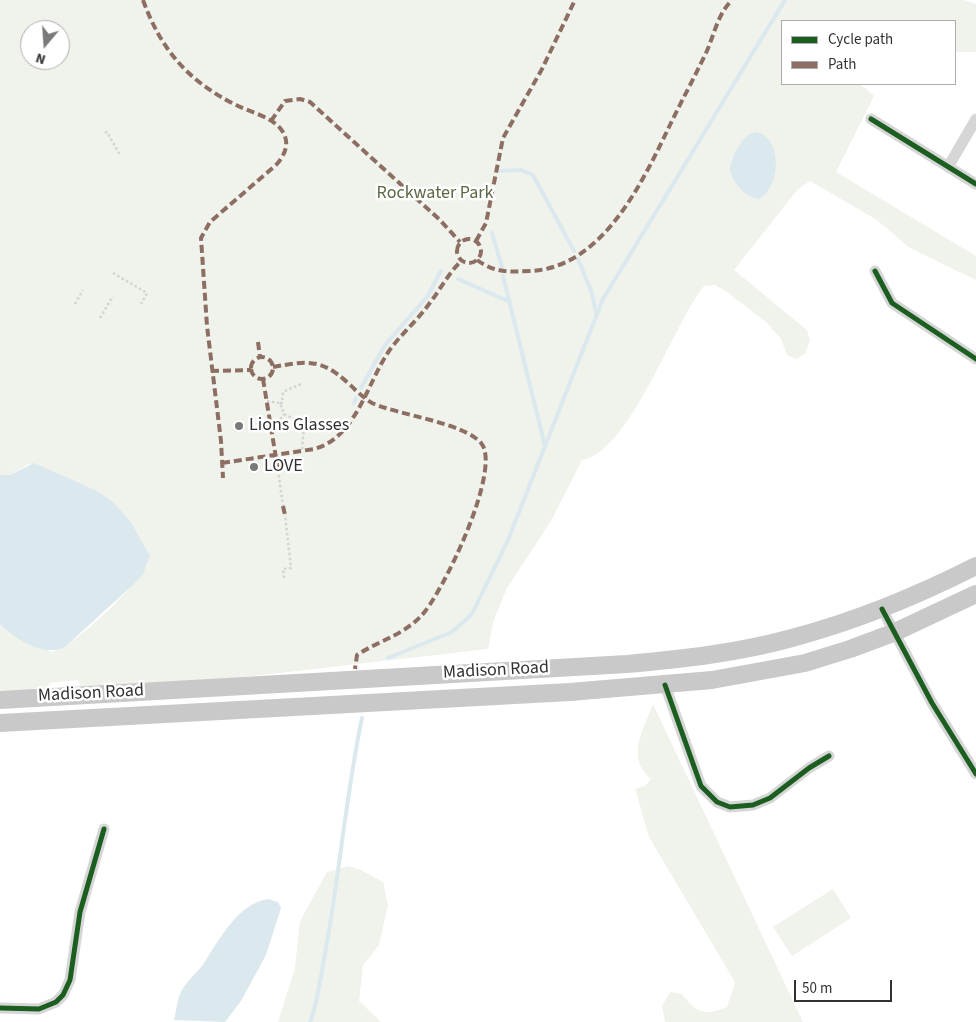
<!DOCTYPE html>
<style>
body{margin:0}
#map{position:relative;width:976px;height:1022px;overflow:hidden;background:#fff;font-family:"Source Sans 3",sans-serif}
canvas{display:block}
.legend{position:absolute;left:781px;top:20px;width:175px;height:65px;box-sizing:border-box;background:#fff;border:1px solid #adadad;margin:0;padding:6px 9px;list-style:none;font-size:15px;color:#323232}
.legend li{display:flex;align-items:center;gap:10px;height:25px}
.legend b{width:25px;border:1px solid #adadad}
.north{position:absolute;left:20px;top:20px;width:50px;height:50px;box-sizing:border-box;background:#fff;border:1px solid #adadad;border-radius:50%;rotate:198deg;font-size:14px;font-weight:700;line-height:20px;text-align:center;color:#323232}
.north::after{content:'';display:block;margin:auto;width:18px;height:22px;background:#7a7a7a;clip-path:polygon(50% 0,100% 100%,50% 72%,0 100%)}
.scale{position:absolute;left:794px;top:980px;width:98px;height:22px;box-sizing:border-box;border:2px solid #323232;border-top:0;padding-left:6px;font-size:15px;line-height:18px;white-space:nowrap;color:#323232;-webkit-text-stroke:4px #fff;paint-order:stroke}
</style>
<div id="map">
<canvas width="976" height="1022"></canvas>
<ul class="legend">
<li><b style="height:6px;background:#1b5e20"></b>Cycle path</li>
<li><b style="height:6px;background:#8d6e63"></b>Path</li>
</ul>
<div class="north">N</div>
<div class="scale">50 m</div>
</div>
<script>
const context = document.querySelector('canvas').getContext('2d');
context.lineJoin = 'round';
function paint(path, color) { context.fillStyle = color; context.fill(path, 'evenodd'); }
function trace(path, color, width, dash) { context.strokeStyle = color; context.lineWidth = width; context.lineCap = dash ? 'butt' : 'round'; context.setLineDash(dash || []); context.stroke(path); }
function drawText(font, color, halo, rows, align = 'center') {
  context.font = font + ' "Source Sans 3",sans-serif'; context.lineWidth = 5; context.setLineDash([]); context.textBaseline = 'middle'; context.strokeStyle = halo; context.fillStyle = color; for (const [text, x, y, turn = 0] of rows) {
    context.save(); context.translate(x, y); context.rotate((+turn || 0) * Math.PI / 180); context.textAlign = isNaN(turn) ? turn : align; if (halo) context.strokeText(text, 0, 0); context.fillText(text, 0, 0); context.restore();
  }
}
paint(new Path2D(`
 M0 0H963L976 4V52H955V21H782V84H860L874 96 836 172 976 256V280L910 248 877 220 810 181 798 189 734 270 807 330 810 340 805 354 796 359 787 355 781 339 766 322 727 292 715 285 704 286C673 324 630 452 582 460L551 521 507 588 493 622 488 649 209 681 81 687 78 680 49 683 48 689 0 693V624L51 652C73 649 138 584 148 564L130 521 29 464 10 475H0ZM30 30H60V60H30Z
 M653 704 803 1022H665L662 1006 670 992 682 994C695 1012 705 1017 727 1007L735 982 649 837 635 789 645 786 651 779C625 756 643 732 653 704Z
 M349 866 361 870 383 882 388 905 379 945 363 965 359 1001 381 1022H278L295 968 300 921 327 872Z
 M833 889 851 918 792 956 773 927Z`), '#f0f2ec');
paint(new Path2D(`
 M756 132C783 138 781 187 759 199 745 198 732 182 730 169 732 156 742 134 756 132Z
 M34 463 95 490 112 501 130 521 150 556 143 574 134 584 65 647C44 658 15 639 0 624V475H10Z
 M268 899 278 902 281 908 266 955 241 1001 225 1022 174 1020C176 1012 177 1001 180 994 185 982 197 973 204 963 219 940 238 903 268 899Z`), '#dbe9ee');
trace(new Path2D(`
 M501 171 521 170 533 175 574 251
 M492 233 502 267
 M578 259 592 293 596 313
 M503 276 545 446
 M458 279 510 302
 M361 388 385 345 427 297 441 271
 M354 403 356 398
 M388 658 452 632 472 614 508 540 603 299 785 0
 M310 1022C319 998 321 973 326 948 340 871 346 794 362 718`), '#dbe9ee', 4);
trace(new Path2D(`
 M105 133 107 132 120 155
 M113 273 147 293 141 304
 M75 304 83 290
 M100 318 113 296
 M267 401 280 403 284 414 304 424 302 451
 M280 403H282L283 392 301 384
 M272 432 281 430 280 420 284 414
 M278 470 283 506
 M284 578 283 569 291 568 285 515`), '#d4d4d4', 2.5, [2.5, 2.5]);
trace(new Path2D(`
 M871 119 976 184
 M948 167 976 119
 M875 271 892 303 976 359
 M882 609 932 703 976 774
 M665 685 701 786 717 802 730 807 753 805 770 798 809 768 829 756
 M0 1008 39 1009 56 1002 63 995 70 980 80 912 104 829`), '#d6d6d6', 11);
trace(new Path2D(`
 M0 700 627 664C682 659 738 653 792 638 856 621 917 596 976 566
 M0 723 570 692 712 680 805 663 850 649 893 633 976 594`), '#c9c9c9', 18);
trace(new Path2D(`
 M143 0C161 50 188 81 236 105 250 112 269 116 280 128 291 141 286 154 276 165L210 222 201 238 207 326 221 441 223 478
 M271 121 285 101 300 99 310 102 440 220 460 242
 M457 251a12 12 0 1 1 24 0a12 12 0 1 1-24 0Z
 M476 241 486 223 503 138 542 69 575 0
 M477 260C495 273 509 272 530 271 603 268 643 181 670 125 681 102 693 80 704 57 714 38 716 16 732 0
 M258 342 260 357
 M251 368a11 11 0 1 1 22 0a11 11 0 1 1-22 0Z
 M273 367C307 361 321 358 348 383 356 390 362 397 372 403 399 415 464 423 481 443 503 468 442 595 421 616 402 636 378 641 357 655L355 669
 M211 371 251 370
 M263 379 278 470
 M222 463 314 449C356 438 367 383 389 351 401 334 417 321 429 304 440 290 448 274 461 261
 M283 506 285 515`), '#8d6e63', 4, [8, 4]);
trace(new Path2D(`
 M871 119 976 184
 M875 271 892 303 976 359
 M882 609 932 703 976 774
 M665 685 701 786 717 802 730 807 753 805 770 798 809 768 829 756
 M0 1008 39 1009 56 1002 63 995 70 980 80 912 104 829`), '#1b5e20', 5);
for (const [x, y, r, color] of [
 [239,426,5,"#7a7a7a"],
 [254,467,5,"#7a7a7a"]
]) { const dot = new Path2D(); dot.arc(x, y, r, 0, 2 * Math.PI); context.fillStyle = color; context.fill(dot); trace(dot, '#fff', 2); }
drawText('18px', '#5b6944', '#fff', [
 ["Rockwater Park",435,194]
]);
drawText('18px', '#323232', '#fff', [
 ["Lions Glasses",249,426],
 ["LOVE",264,467]
], 'left');
drawText('18px', '#323232', '#fff', [
 ["Madison Road",496,671,-3],
 ["Madison Road",91,694,-3]
]);
</script>
